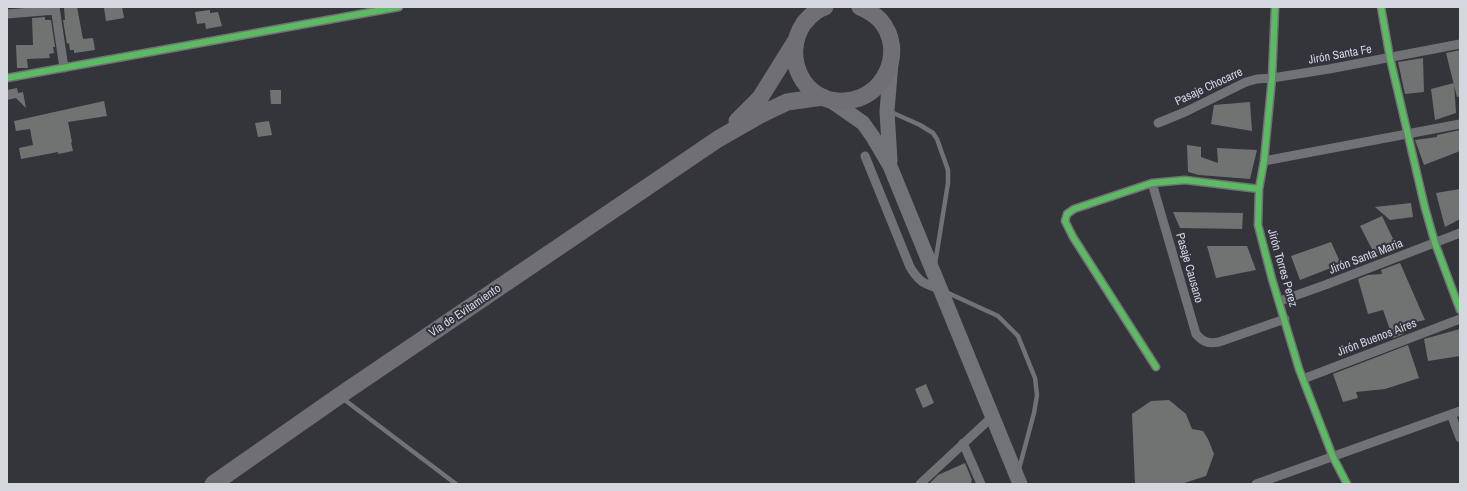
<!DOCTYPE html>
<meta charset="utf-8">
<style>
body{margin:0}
#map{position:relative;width:1467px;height:491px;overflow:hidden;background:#34353b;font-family:"Archivo Narrow",sans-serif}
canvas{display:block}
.frame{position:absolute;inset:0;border:8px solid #d5d7de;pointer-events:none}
</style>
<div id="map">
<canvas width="1467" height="491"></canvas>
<div class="frame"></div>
</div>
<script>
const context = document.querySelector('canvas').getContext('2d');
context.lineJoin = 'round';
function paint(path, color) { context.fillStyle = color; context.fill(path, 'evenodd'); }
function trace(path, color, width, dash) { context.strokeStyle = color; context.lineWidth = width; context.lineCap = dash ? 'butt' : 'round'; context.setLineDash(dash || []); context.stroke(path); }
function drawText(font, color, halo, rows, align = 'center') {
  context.font = font + ' "Archivo Narrow",sans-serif'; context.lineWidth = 4; context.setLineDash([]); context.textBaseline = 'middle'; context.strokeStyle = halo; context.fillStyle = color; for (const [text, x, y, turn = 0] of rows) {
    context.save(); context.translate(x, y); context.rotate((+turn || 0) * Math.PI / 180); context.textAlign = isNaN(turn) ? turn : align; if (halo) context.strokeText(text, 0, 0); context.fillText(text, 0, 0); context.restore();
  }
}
paint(new Path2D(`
 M64 7H77L83 39 93 38 95 50 74 53V50H70L69 43 67 44 63 20H65Z
 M114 7H122L124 18 106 21 104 8Z
 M210 10V13L218 12 222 26 206 29 205 23 197 24 195 12Z
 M45 17V20H51L55 47H53L54 53 49 54 50 58 27 59 28 68H17L16 45H33L32 18Z
 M1460 50V96L1457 97 1446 53Z
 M1423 58 1424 92 1405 94 1398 62Z
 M1454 83 1456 113 1435 120 1431 89Z
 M17 88 18 93 23 92 26 108 16 98 7 100V90Z
 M270 90H281V104H271Z
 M104 101 107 116 68 122 72 142H71L73 151 58 154V152L21 159 19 148 33 145 30 129 16 131 14 121Z
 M1250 102 1252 131 1211 124 1214 105Z
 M269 121 272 135 258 137 255 123Z
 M1460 130V151L1424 165 1415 140 1437 137V135Z
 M1187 145 1201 147V157L1218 163 1217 148 1257 150 1250 179 1199 175 1188 172Z
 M1460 189V219L1445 227 1436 193Z
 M1411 203 1413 217 1390 220 1375 207Z
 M1173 212 1243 213 1242 229 1180 228Z
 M1382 216 1396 245 1375 255 1360 226Z
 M1331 242 1341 264 1300 280 1291 256Z
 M1207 246H1247L1256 270 1216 278Z
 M1400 263 1425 320 1401 325 1404 334 1393 338 1383 310 1368 314 1358 279 1368 275 1382 274 1381 270Z
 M1460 329V356L1428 361 1424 339Z
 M1408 345 1419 378 1385 389 1356 392 1358 398 1343 402 1333 374Z
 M926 384 934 403 923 408 915 389Z
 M1169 400 1186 414 1192 429 1203 431 1208 439 1214 454 1206 476 1181 484H1135L1132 414 1151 401Z
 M965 463 972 480 971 481 972 484H929L938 475Z`), '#717373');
trace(new Path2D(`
 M891 112 920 125 933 133 937 139 948 170V183L935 264
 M946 292 998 316 1018 336 1035 378 1037 395 1034 413 1019 469
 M342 398 456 484`), '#717275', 4.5);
trace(new Path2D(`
 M55 7 64 68
 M1275 7 1272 78 1264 161 1259 189 1258 225 1272 279 1299 369 1333 457 1347 484
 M1381 7 1390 58 1425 208 1435 243 1460 310
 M7 14 55 10
 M7 78 399 7
 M1158 123 1185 112 1246 82 1257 79 1272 78 1329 69 1460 44
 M865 156 910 267C919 282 924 284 940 289
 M1264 161 1460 124
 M1152 183 1196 334C1203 342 1208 344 1219 342L1285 319
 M1280 301 1325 285 1460 233
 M1156 367 1073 237 1065 221 1067 214 1074 209 1152 183 1185 180 1259 189
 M1303 379 1460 319
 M1451 414 1460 438
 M963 443 981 484
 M920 484 992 417
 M1256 484 1460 411`), '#717275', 9);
trace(new Path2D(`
 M830 100 863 123 873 137 890 166 1020 484
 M890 161 887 111 891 63`), '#727377', 15);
trace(new Path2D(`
 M825 7C817 9 809 17 804 23 781 56 803 104 845 101 884 99 907 51 880 20 874 14 867 10 860 7
 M737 121 760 98 795 42
 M213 484 339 396 718 139 760 115 787 102 823 97`), '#707074', 17);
trace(new Path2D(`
 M1275 7 1272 78 1264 161 1259 189 1258 225 1272 279 1299 369 1333 457 1347 484
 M1381 7 1390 58 1425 208 1435 243 1460 310
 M7 78 399 7
 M1156 367 1073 237 1065 221 1067 214 1074 209 1152 183 1185 180 1259 189`), '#5cba63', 6);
drawText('12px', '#d5d7de', '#31333e', [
 ["Jirón Santa Fe",1340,55,-10],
 ["Pasaje Chocarre",1209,87,-25],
 ["Jirón Santa Maria",1366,257,-21],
 ["Pasaje Causano",1189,268,74],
 ["Jirón Torres Perez",1282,268,74],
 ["Vía de Evitamiento",465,311,-34],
 ["Jirón Buenos Aires",1377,338,-21]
]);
</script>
